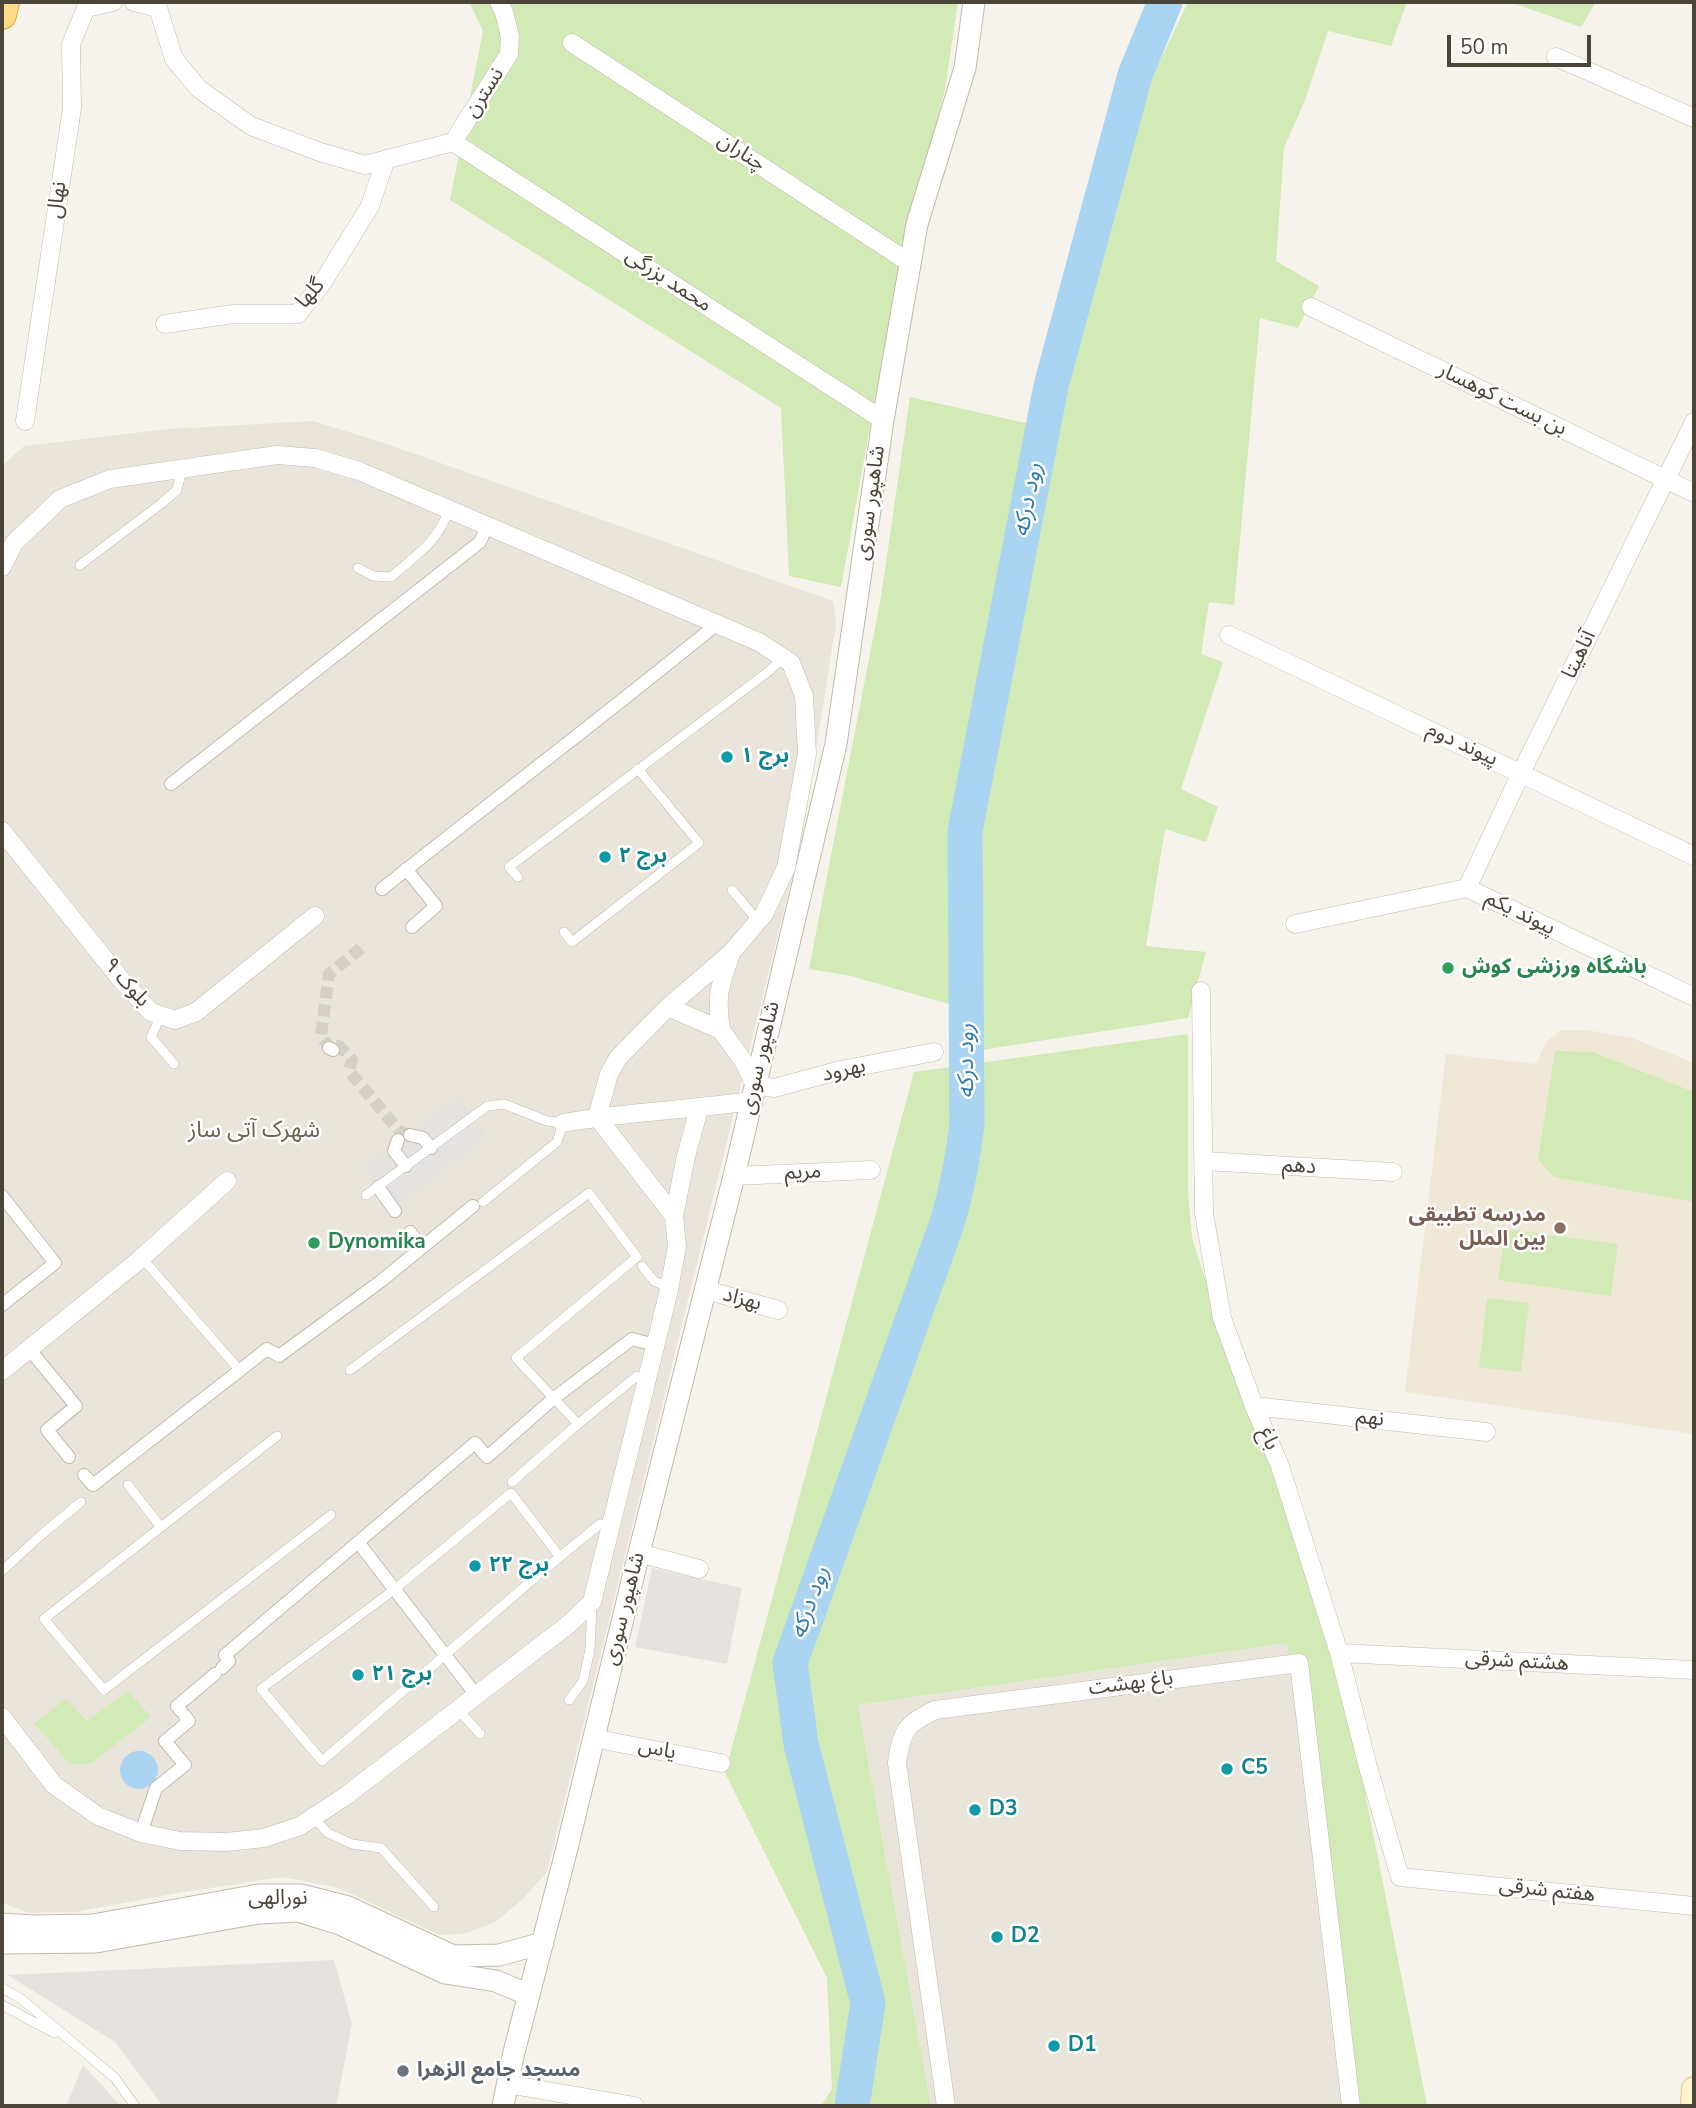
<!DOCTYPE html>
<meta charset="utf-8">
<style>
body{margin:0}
#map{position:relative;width:1696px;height:2108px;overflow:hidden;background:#f6f3ec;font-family:"Nunito Sans",sans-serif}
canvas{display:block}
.frame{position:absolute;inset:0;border:4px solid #4b4439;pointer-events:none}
.scale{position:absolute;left:1447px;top:35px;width:144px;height:32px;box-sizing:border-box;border:4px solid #4b4439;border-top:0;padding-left:9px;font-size:21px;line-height:24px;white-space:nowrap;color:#4b4439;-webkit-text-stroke:5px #fff;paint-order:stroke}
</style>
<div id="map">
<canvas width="1696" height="2108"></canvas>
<div class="frame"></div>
<div class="scale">50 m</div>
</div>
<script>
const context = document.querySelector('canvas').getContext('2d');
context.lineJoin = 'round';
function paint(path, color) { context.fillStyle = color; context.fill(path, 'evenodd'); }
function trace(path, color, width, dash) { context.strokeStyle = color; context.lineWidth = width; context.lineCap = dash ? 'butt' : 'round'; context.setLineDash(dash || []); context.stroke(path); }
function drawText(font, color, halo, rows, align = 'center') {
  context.font = font + ' "Nunito Sans","Noto Sans Arabic",sans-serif'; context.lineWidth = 5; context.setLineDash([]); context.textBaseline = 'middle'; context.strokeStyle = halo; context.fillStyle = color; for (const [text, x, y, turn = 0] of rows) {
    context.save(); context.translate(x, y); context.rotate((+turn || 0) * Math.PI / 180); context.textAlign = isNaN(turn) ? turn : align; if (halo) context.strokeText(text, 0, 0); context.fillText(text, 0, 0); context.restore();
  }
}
paint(new Path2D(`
 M313 421 381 442 833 601 836 623 803 833 547 1872 522 1900 495 1922 464 1934 439 1935 339 1888 282 1877 184 1892 75 1912 30 1913 2 1903V466L24 446 168 429Z
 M1287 1643 1348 2106H931L858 1705Z`), '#eae5da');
paint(new Path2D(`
 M1560 1030H1587L1632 1038 1694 1063V1434L1405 1392 1446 1054 1536 1064 1546 1042Z`), '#efe8d6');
paint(new Path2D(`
 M469 2H958L945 89 892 305 841 587 789 576 781 408 450 200 483 31Z
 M1188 2H1407L1391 46 1328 31 1305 100 1284 148 1276 261 1319 286 1298 328 1260 318 1234 605 1209 602 1201 654 1223 662 1181 789 1218 807 1206 842 1165 829 1146 946 1206 952 1188 1018 956 1054 952 1005 851 976 809 969 881 597 910 397 1026 423 1057 427 1137 109Z
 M1510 2H1596L1581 27Z
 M1188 1034V1192L1192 1238 1219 1322 1268 1452 1340 1676 1359 1762 1427 2106H1348L1287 1643 858 1705 931 2106H821L832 2089 827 1978 725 1773 914 1072Z
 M1555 1051 1593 1052 1694 1092V1202L1554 1177 1538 1159Z
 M1506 1229 1618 1244 1611 1296 1498 1280Z
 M1487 1298 1529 1303 1521 1372 1479 1367Z
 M128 1691 151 1717 92 1763 71 1765 34 1723 66 1699 87 1721Z`), '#d2eab5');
paint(new Path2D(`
 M458 1098 487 1136 393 1207 364 1169Z
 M652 1568 742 1588 727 1664 635 1647Z
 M334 1960 352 2024 336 2106H163L115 2042 8 1975Z
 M83 2065 121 2106H66Z`), '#e5e3e0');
paint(new Path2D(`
 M120 1770a19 19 0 1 1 38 0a19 19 0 1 1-38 0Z`), '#a9d4f2');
trace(new Path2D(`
 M852 2106 868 2003 801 1744 790 1663 947 1223C957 1190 963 1159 967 1124L965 831 1051 386 1135 75 1165 2`), '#a9d4f2', 35);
trace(new Path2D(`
 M361 948 329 974 321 1035 329 1048 339 1046 352 1060 349 1071 400 1132 410 1135`), '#d4d0c8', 12, [12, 6]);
const service = new Path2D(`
 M80 565 162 503 177 490 182 469
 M358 568 373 576 391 577C416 555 438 542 449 509
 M518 877 509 867 769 671 783 658
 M732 890 758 921
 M564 932 572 942 699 843 638 769
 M161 1015 151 1037 174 1064
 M366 1195 487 1106 504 1104 547 1121 563 1123 557 1142 483 1202
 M142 1258 235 1365
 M642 1266 654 1281 669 1287
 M350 1370 589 1193 637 1257 516 1358 578 1424
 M277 1436 44 1619 104 1690 331 1515
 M512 1482 578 1424 637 1376H647
 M128 1485 161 1527
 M560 1557 511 1493 395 1589 261 1689 322 1761 545 1569 600 1524 611 1526
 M2 1571 40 1536 81 1502
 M569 1700 583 1681 590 1650 592 1604
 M458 1709 480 1734
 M313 1817 328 1833 352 1844 381 1848 434 1907
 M2 1988 20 1998 115 2078 135 2106
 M2 2005 54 2033`);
const pedestrian = new Path2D(`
 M171 784 480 542 487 526
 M406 869 436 906 412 927
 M382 889C493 800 607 714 717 624
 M329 1048 333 1050
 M410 1135 423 1138 431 1148
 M398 1140 394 1151 406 1166
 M378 1187 395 1211
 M2 1196 55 1263 2 1305
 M410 1232 421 1248
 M30 1350 76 1406 47 1430 69 1457
 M84 1475 93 1485 267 1349 279 1356 381 1281 473 1206
 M358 1542 476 1695
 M222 1668 229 1661 225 1655 475 1443 487 1457 553 1399 632 1339 655 1345
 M181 1711 177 1706 215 1674
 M170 1737 189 1721 185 1716
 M141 1833 156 1788 185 1765 165 1741 168 1739`);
const minor = new Path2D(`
 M134 2 158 8 174 59 199 89 251 126 320 152 365 165 453 142
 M572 43 910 263
 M1556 57 1694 118
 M453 142 883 420
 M453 142 509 54 510 37 504 12 499 2
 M1311 307 1694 493
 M165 324 233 314H298L323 282 370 206 386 159
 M25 421 72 108 71 44 86 8 113 2
 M2 567 14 543 60 499 110 479 277 455 315 458 359 471 759 642 791 663 804 696 807 754 786 868 764 914 731 953 668 1007 618 1058 609 1074 597 1117
 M1229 635 1694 856
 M2 831 123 982 151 1012 175 1020 196 1012 315 916
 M1467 888 1521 773 1694 422
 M1295 924 1467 888 1694 997
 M1201 991 1204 1213 1222 1318 1254 1406 1280 1466 1339 1653 1368 1767 1400 1877 1694 1906
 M668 1007 721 1030 744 1062 755 1085 774 1088 841 1070 934 1052
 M721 1030C716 998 719 986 730 957
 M563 1123C625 1112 688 1110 751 1101
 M1204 1161 1393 1172
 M734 1176 871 1170
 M674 1216 686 1156 699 1109
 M706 1290 778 1310
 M2 1371 138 1261 227 1181
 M1254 1406 1486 1432
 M639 1553 699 1569
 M1339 1653 1694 1670
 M2 1717 54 1785 98 1816 141 1833 180 1841 227 1842 264 1838 300 1826 347 1795 569 1624 592 1602 668 1294 677 1247 674 1216 597 1117
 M593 1738 721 1763
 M507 2084 635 2106
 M946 2106 897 1763C902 1730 905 1725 935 1710L1299 1663 1351 2106`);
const tertiary = new Path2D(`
 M2 1924 33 1926 93 1925 258 1895H301L348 1907 453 1956 499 1955 543 1943
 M2 1943 96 1942 259 1913 298 1911 340 1924 445 1973 496 1981 529 1995
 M503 2106 514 2052 565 1856 639 1553 734 1176 836 744 883 420 917 224 965 68 974 2`);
const secondary = new Path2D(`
 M1693 2106 1694 2089`);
const trunk = new Path2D(`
 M2 15 5 2`);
trace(service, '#c2bbae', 10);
trace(pedestrian, '#c2bbae', 14);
trace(minor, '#c2bbae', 19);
trace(tertiary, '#c2bbae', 23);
trace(secondary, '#d6c79b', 26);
trace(trunk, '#e0a43c', 30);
trace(service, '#fff', 9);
trace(pedestrian, '#fff', 12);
trace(minor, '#fff', 18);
trace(tertiary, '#fff', 21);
trace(secondary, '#fff3cd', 24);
trace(trunk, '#ffd985', 28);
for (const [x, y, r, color] of [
 [727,757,7,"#0f9aa8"],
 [605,857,7,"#0f9aa8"],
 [1448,968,7,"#2e9e5b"],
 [1560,1228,7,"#8d6e63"],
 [314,1243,7,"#2e9e5b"],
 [475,1566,7,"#0f9aa8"],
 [358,1675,7,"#0f9aa8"],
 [1227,1769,7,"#0f9aa8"],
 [975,1810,7,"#0f9aa8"],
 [997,1937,7,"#0f9aa8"],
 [1054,2046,7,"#0f9aa8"],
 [403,2071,7,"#6b7280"]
]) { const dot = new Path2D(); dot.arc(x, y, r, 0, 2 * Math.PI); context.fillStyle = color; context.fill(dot); trace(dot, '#fff', 2.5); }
drawText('21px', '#4b4439', '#fff', [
 ["نسترن",485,93,-57],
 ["چناران",741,153,33],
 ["نهال",58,200,-82],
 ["محمد بزرگی",668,281,33],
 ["گلها",311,294,-49],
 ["بن بست کوهسار",1502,400,26],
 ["شاهپور سوری",871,503,-82],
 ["آناهیتا",1580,655,-64],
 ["پیوند دوم",1462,745,25],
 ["پیوند یکم",1520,914,26],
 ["بلوک ۹",126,983,48],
 ["شاهپور سوری",761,1058,-77],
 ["بهرود",844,1071,-13],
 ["دهم",1299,1167,3],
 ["مریم",803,1173,-2],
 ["بهزاد",742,1300,15],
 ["نهم",1370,1419,6],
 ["باغ",1268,1439,67],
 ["شاهپور سوری",625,1609,-76],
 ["هشتم شرقی",1517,1662,3],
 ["باغ بهشت",1131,1684,-7],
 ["یاس",657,1750,11],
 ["هفتم شرقی",1547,1891,6],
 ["نورالهی",278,1899]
]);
drawText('bold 21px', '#0d838f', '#fff', [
 ["برج ۱",741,757],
 ["برج ۲",619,857],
 ["برج ۲۲",489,1566],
 ["برج ۲۱",372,1675],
 ["C5",1241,1769],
 ["D3",989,1810],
 ["D2",1011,1937],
 ["D1",1068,2046]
], 'left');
drawText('bold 21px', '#27864d', '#fff', [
 ["باشگاه ورزشی کوش",1462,968],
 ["Dynomika",328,1243]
], 'left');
drawText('bold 21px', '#785e54', '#fff', [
 ["مدرسه تطبیقی",1546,1216],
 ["بین الملل",1546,1240]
], 'right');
drawText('bold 21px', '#5b616d', '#fff', [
 ["مسجد جامع الزهرا",417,2071]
], 'left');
drawText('italic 23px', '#2e7ab2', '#fff', [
 ["رود درکه",1029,500,-79],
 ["رود درکه",967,1061,-90],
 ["رود درکه",811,1603,-70]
]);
drawText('23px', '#6e6250', '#fff', [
 ["شهرک آتی ساز",254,1131]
]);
</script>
